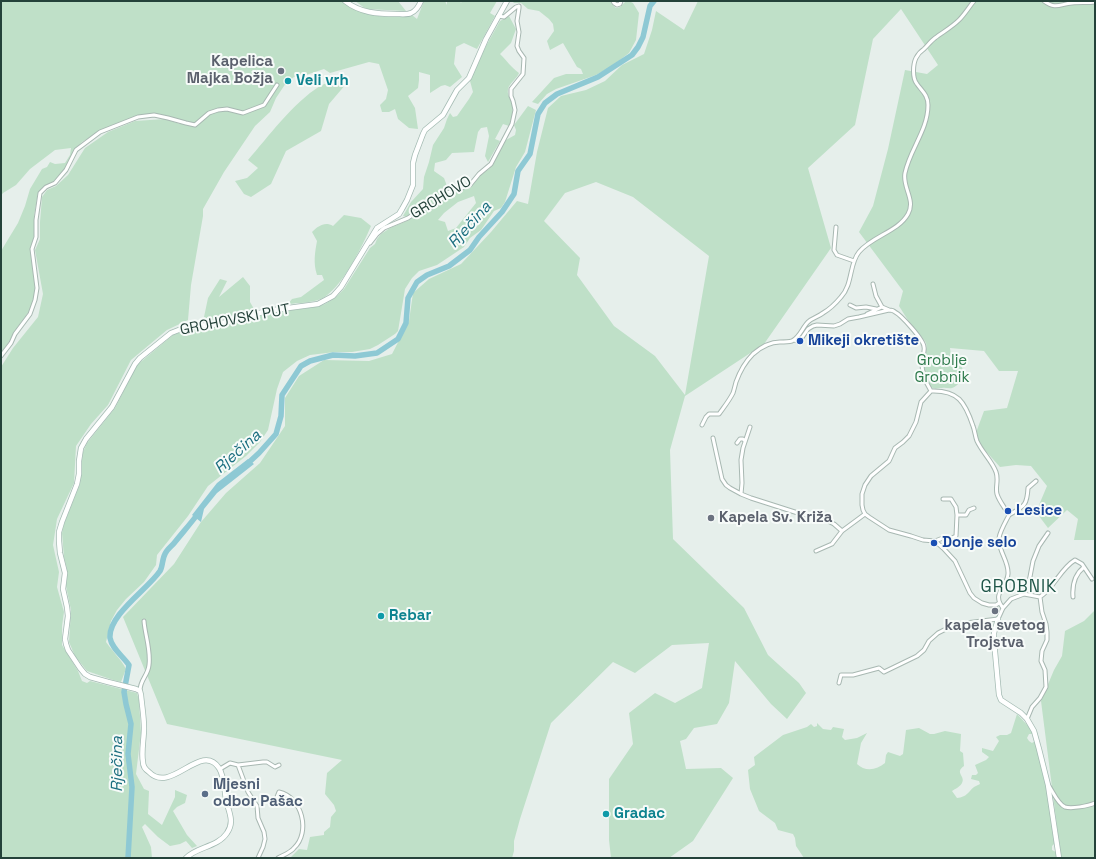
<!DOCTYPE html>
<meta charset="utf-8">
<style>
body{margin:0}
#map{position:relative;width:1096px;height:859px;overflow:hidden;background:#e6efeb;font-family:"Space Grotesk",sans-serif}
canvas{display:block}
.frame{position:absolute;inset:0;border:2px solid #24423a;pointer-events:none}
</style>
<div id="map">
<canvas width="1096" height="859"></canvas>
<div class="frame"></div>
</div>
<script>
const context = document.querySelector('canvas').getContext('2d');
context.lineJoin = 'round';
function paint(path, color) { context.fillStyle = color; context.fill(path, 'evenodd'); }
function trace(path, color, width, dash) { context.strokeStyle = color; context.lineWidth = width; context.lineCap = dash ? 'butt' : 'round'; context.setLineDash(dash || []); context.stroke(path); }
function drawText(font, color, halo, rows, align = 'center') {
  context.font = font + ' "Space Grotesk",sans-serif'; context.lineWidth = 4; context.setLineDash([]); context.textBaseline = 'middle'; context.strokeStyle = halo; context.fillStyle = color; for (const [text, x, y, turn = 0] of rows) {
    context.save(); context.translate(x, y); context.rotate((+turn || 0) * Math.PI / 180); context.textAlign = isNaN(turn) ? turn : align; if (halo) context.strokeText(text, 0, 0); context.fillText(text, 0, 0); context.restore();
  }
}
paint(new Path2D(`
 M1 1H341C363 16 386 20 412 15L417 19 424 1H445L447 5V1H460L461 3 462 1H497L490 13 495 16 477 49 464 43 456 47 454 64 462 77 450 87 445 85 441 86 430 93V75L419 72V80L418 88 408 96 415 108 418 129 409 128 398 119 395 109 389 112H382L380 105 386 99 388 90 379 64 369 62 330 73 324 69 306 75 294 77 286 83 276 98 270 112 255 126 224 172 203 209V216L191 285 188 320 167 330 131 360 108 405 91 424 76 446 74 483 57 519 53 545 59 572 57 587 64 612 62 626V645L78 671 82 681 87 683 90 681 137 693 139 700 141 733 136 774 144 789 149 791 148 814 162 825 175 797V790L187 795 185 803 177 807 173 811 187 835 197 846 192 848 186 841 180 844 170 846 158 837 145 824 142 827 151 847 152 858H1V367L13 348 38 317 43 294 35 250 40 239V222L42 197 47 190 56 186 68 175 85 148 108 132 135 121 165 119 180 124 186 122 168 116 155 114 137 116 108 127 82 142 74 151 65 169 54 182 43 187 38 193 34 216V236L31 249 35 289 34 300 30 310 14 332 9 342 1 353V251L18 223 25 206 30 189 42 169 47 167 50 162 55 164 65 163 70 155 71 148 55 150 30 169 16 185 3 193 1 196Z
 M355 1H398L406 11 366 9Z
 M512 1H611L612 4 616 8 620 7 626 1H629L633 3 639 13 636 40 629 53 612 66 596 75 556 89 547 94 538 104 532 102 554 78 566 74H583L581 69 577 67 563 43 550 50 547 41 554 31 553 24 549 19 539 11 528 9 521 3H514Z
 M698 1H1095V540H1074L1078 519 1067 510 1048 528 1036 512 1047 486 1031 466 1016 465 1000 467 974 438 984 411 1007 408 1018 371H999L984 351 950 348 951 355C960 361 966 369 961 380 959 384 955 387 952 388 949 389 945 387 942 388 938 388 935 390 931 387 925 382 922 368 923 361 923 355 928 349 926 343 924 338 914 329 911 324 906 318 903 312 899 306L903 291 859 232 873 206 888 149 905 70 927 74 938 65 901 9 873 39 855 125 808 168 831 248 764 344 685 396 670 450 673 539 744 608 768 655 799 683 806 693 787 719 771 704 735 661 729 703 717 724 694 728 686 739 680 741 686 769 721 768 733 778 693 841 669 858H611L609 840V779L633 744 629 713 655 693 675 703 702 688 709 643 672 645 635 673 613 662 551 723 520 819 514 841V851L512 858H291V857L299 849 307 850 310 837 324 835V832L330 827 331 817 336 811 334 805 325 794 327 773 342 760 167 724 123 617 174 564 201 522 226 493 260 463 285 426V398L299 376 324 360 369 361 392 354 409 321 413 293 429 279 461 264 491 232 517 201 528 204 537 152 548 108 561 96 586 90 605 81 622 65 644 54 652 30 656 11 684 30ZM596 182 633 197 709 256 685 395 655 356 614 326 577 275 580 258 544 221 565 193Z
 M509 16 516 29 511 43 500 54C507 61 511 67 519 73 517 79 510 82 508 89 507 93 509 97 511 101 514 110 513 118 509 126L503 124 495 139 500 141 488 162 485 156 489 136 487 127 481 128 478 132 474 152 452 153 446 160 435 163 434 171 444 178 447 186 452 188 445 191 435 203 419 208 407 217 403 216 411 202 423 189 424 177 429 162 433 145 444 128 447 119 450 113 453 117 457 116 469 99 473 92 470 81 486 46 500 21Z
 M340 79 346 84 329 104 321 131 286 151 271 184 251 197 244 194 235 181 247 178 258 168 248 160C268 137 293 103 320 86 325 83 334 81 340 79Z
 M528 106 536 110 525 152 516 167 505 202 501 208 494 211 481 230 470 238 464 247 437 265 419 271 412 278 405 289 398 331 395 334 378 345 370 349 352 352H335L310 355 297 361 283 372 277 389 268 430 260 442 246 456 208 486 188 516 157 555 156 565 144 582 126 599 117 610 111 621 106 642C112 651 121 659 126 669L121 682 113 680 87 671 75 656 69 642 71 610 66 586 67 569 64 557 62 533 64 524 80 484 82 461 83 452 87 443 115 408 137 365 173 335 192 328H212L225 326 238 322 254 316 267 313 308 308 320 306 325 304 335 298 344 289 370 248 375 244 377 239 381 234 390 228 409 220 420 212 433 209 449 194 466 188 472 185 481 174 489 169 492 165 500 148 506 140 515 135 516 130 514 125ZM474 196 476 203 456 228 448 231 445 222 438 220 444 213 458 202Z
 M344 215 361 218 371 226C363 245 341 290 321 299 311 303 299 303 288 304L292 299 301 297 324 280 322 275H317C313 263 315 252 317 241L312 232C318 226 325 221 333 226Z
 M243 277 250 286V302L254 309 245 313 212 321 204 317 208 298 220 279 227 281 219 297Z
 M1095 610V858H1061L1041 701 1054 670 1062 656 1065 631 1084 621Z
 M1017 714 1031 729 1033 734H1029L1027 738 1029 741 1032 743 1035 741 1045 781 1055 843 1052 846V850L1056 852 1057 858H804L796 846 795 838 793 834 778 830 775 823 759 811 750 789 748 770 755 765 754 757 783 735 807 727 811 724 814 727 817 726V723L823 729 831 730 833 727 844 729 842 737 845 740 857 738 867 733 861 743 857 764C865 772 877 770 885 763L886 755 888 752 900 756 903 754 906 730 919 728 930 734H934L945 731 961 734 960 751 963 753 964 766C954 773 966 776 962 783 961 786 955 789 952 791L957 798C967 797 968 792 974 787 976 786 978 785 980 784L979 781 971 779 972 775H976L978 773 975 765 986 760 989 757 982 752V748L993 751 999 741 996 737 1000 735H1007L1011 733Z`), '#bfe0c8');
paint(new Path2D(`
 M248 459 254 464 217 493 204 509 201 522 192 515 217 483Z`), '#8ec9d4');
trace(new Path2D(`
 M245 466 259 453 276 434 281 416 282 395 301 366 310 361 333 355 355 356 377 353 398 339 406 323 408 298 417 282 427 275 449 266 470 250 479 237 502 212 514 194 518 171 530 154 538 114 545 103 557 94 598 77 632 55 638 47 643 37 650 6 654 1
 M128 858 132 787 128 754 131 724 126 704 124 692 129 665C123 656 112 649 110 638 108 615 148 589 160 571 163 566 162 559 165 554 167 549 172 546 175 542 183 532 192 522 200 511`), '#8ec9d4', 5.5);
const minor = new Path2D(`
 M613 1 614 3 617 5 620 4 621 1
 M1044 1C1056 10 1060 4 1072 3 1079 2 1087 3 1095 2
 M836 227 834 250 837 255 854 261
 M368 243H370L377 234 384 228 408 218 420 210 432 207 438 203 447 193 470 185 479 174 491 164 512 124 515 110 513 101 511 96V89L523 74 524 58 519 51 517 46 519 32 517 21 519 8V6L516 7 504 17 498 16
 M873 284 876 296 882 307
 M850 305 856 308 866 307 876 309
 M867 314 882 307 889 310
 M794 340 797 341 801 339 808 329 813 326 817 325 834 326 840 324 848 319 859 317 889 310C892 310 893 310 895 312 901 315 924 340 924 347 925 351 923 355 922 359 921 370 925 381 931 391
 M1 356 11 343 15 334 30 314 35 300 37 288 32 249 36 237V220L40 193 46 187 55 183 60 177 66 170 76 150 100 132 138 117 154 115 168 118 186 123 195 125 209 113 218 110 227 109 243 113 264 105 277 85
 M702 425 706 417 709 414H719C724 407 729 401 733 393 734 390 735 386 736 382 740 371 745 362 753 354 761 347 770 342 780 342 785 342 788 342 792 341 800 337 802 328 808 322 812 318 818 317 823 313 830 309 836 303 841 297 853 284 849 264 859 252 872 236 898 232 908 214 916 200 902 187 905 173 910 149 928 130 928 105 928 95 922 91 917 84 912 78 913 64 916 58 918 54 921 51 924 49 928 45 931 41 935 38 943 32 952 27 959 20 965 14 969 7 974 1
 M713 438 722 479 726 485 730 488 741 494 751 498 801 514 822 518 834 524 842 531 865 514
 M737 443 740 439H743L745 441
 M741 494 742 483 741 460 743 448 750 427
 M943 499H951L956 507 957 515
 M1009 515C1024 506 1027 506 1028 488L1036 481
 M935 541 943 538H952L956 536 957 515H966L969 510 974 508
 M816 551 832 544 842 531
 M1084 567 1092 579
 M1024 594 1040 597C1055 587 1060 569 1075 560L1082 564 1084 567C1074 575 1072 585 1073 597
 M1003 608 1011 599 1024 594 1029 582 1033 561 1039 546 1048 533
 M839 683 841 675H853L879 668 884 672 917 656 924 650 929 641 938 633 948 628 958 624 998 619 1003 608C991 593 1007 588 1008 574 1009 561 998 551 999 538 1000 531 1006 521 1009 515 1005 508 999 501 997 494 995 487 999 480 996 472 992 461 982 452 977 441 975 436 975 431 973 426 965 402 958 390 931 391L921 402 916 422 909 436 903 442 895 448 889 461 871 476 865 485 862 494V505L863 510 865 514 869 517 889 530 911 536 923 540 935 541 943 548 955 561 970 593 974 598 982 603 989 605H996L999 603
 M140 691C140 679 148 676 149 665 151 650 145 635 144 621
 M1027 719 1032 707 1040 698 1046 687 1045 670 1041 661 1042 651 1047 640V632L1046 624 1042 612 1040 597
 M238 765 263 762H267L275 767 279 765
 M220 769 230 763 238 765 248 792 257 806 258 818 264 832 265 839 263 847 258 858
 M1049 786C1053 792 1058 804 1065 807 1072 809 1088 806 1095 803
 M278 858C283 855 290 853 294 848 311 832 302 797 279 792L277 797 278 798 297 806`);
const secondary = new Path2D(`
 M345 1C360 13 378 14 396 14 401 14 407 15 411 13 416 11 419 6 421 1
 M998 619 994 633V641L999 695 1001 700 1021 713 1027 719 1034 731 1039 749 1048 785 1059 858
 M186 858C196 847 218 847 227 833 234 823 230 814 227 804 224 794 225 777 219 768 201 741 171 795 149 772 146 770 143 766 143 762 141 752 144 739 144 728 144 717 142 706 141 695L140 691 136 689 108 682 90 677 85 674 80 668 68 650 66 644 65 639 68 616 67 607 63 589 65 573 60 553 59 541V532L62 522 77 484 79 474V461L81 448 86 439 112 407 135 364 140 358 171 333 189 326 212 325 237 320 266 311 318 304 333 296 341 287 377 228 399 214 402 209 407 200 413 185V163L415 155 423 134 425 130 443 115 457 90 469 78 486 39 507 1`);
trace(minor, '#a8b8b2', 5);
trace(secondary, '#a4bbb3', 6);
trace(minor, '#fff', 3);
trace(secondary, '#fff', 4.5);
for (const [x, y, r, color] of [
 [281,71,4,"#6b7280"],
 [288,81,4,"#0f9aa8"],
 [800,341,4,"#1a4fb4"],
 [1008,511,4,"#1a4fb4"],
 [711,518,4,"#6b7280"],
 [934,543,4,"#1a4fb4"],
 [995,611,4,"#6b7280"],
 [381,616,4,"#0f9aa8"],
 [205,794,4,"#5c6f8a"],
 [606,814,4,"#0f9aa8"]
]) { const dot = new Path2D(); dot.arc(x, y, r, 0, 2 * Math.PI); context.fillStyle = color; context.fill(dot); trace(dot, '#f7fbf9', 1.5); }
drawText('bold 15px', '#5b616d', '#f7fbf9', [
 ["Kapelica",273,62],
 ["Majka Božja",273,79],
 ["Kapela Sv. Križa",719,518,"left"],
 ["kapela svetog",995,626,"center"],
 ["Trojstva",995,643,"center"]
], 'right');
drawText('bold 15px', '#0d838f', '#f7fbf9', [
 ["Veli vrh",296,81],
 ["Rebar",389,616],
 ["Gradac",614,814]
], 'left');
drawText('15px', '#24423a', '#f7fbf9', [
 ["GROHOVO",441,198,-31],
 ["GROHOVSKI PUT",235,320,-11]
]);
drawText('bold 15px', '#164399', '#f7fbf9', [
 ["Mikeji okretište",808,341],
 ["Lesice",1016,511],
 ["Donje selo",942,543]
], 'left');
drawText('15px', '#2d7a4b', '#f7fbf9', [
 ["Groblje",942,361],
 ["Grobnik",942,378]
]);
drawText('bold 15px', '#4e5e75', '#f7fbf9', [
 ["Mjesni",213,785],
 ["odbor Pašac",213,802]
], 'left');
drawText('italic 16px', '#1c6f80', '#f7fbf9', [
 ["Rječina",470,225,-48],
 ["Rječina",238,452,-42],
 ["Rječina",118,764,-90]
]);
context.letterSpacing = '1px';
drawText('17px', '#1f5548', '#f7fbf9', [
 ["GROBNIK",1019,587]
]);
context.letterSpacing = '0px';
</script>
